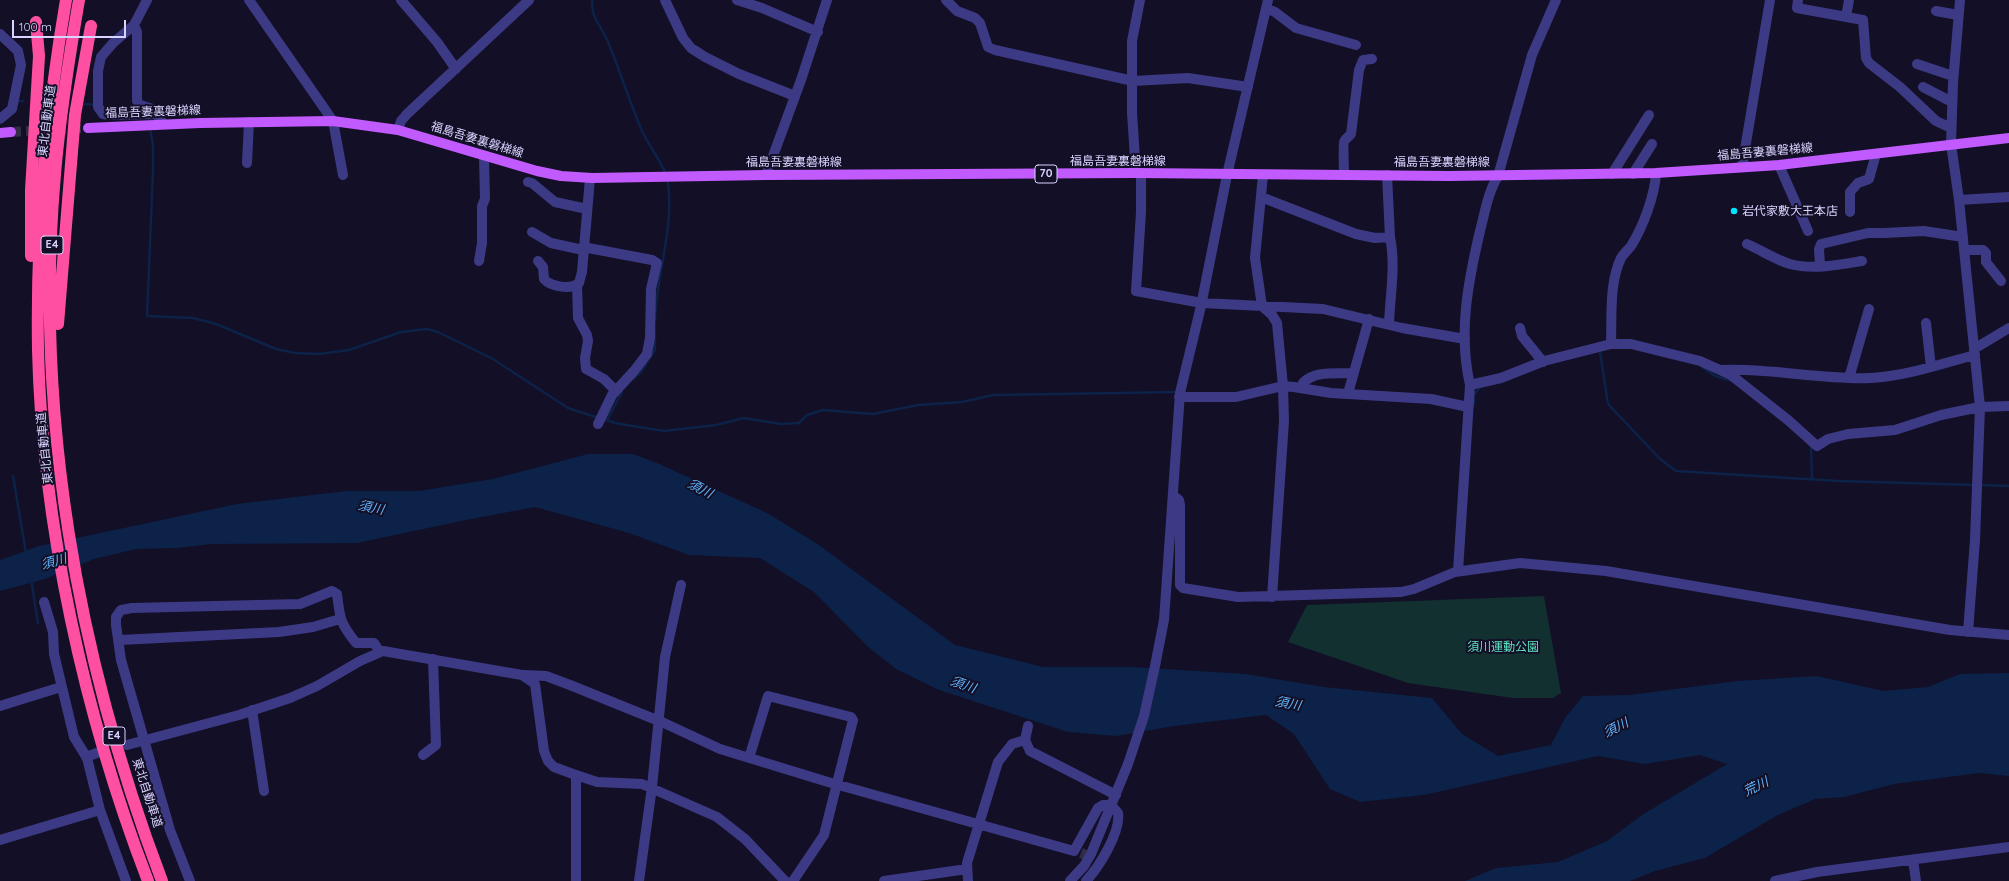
<!DOCTYPE html>
<meta charset="utf-8">
<style>
body{margin:0}
#map{position:relative;width:2009px;height:881px;overflow:hidden;background:#130f26;font-family:Quicksand,sans-serif}
canvas{display:block}
.scale{position:absolute;left:12px;top:20px;width:114px;height:18px;box-sizing:border-box;border:2px solid #d9d4ff;border-top:0;padding-left:5px;font-size:12px;line-height:14px;white-space:nowrap;color:#d9d4ff;-webkit-text-stroke:3px #130f26;paint-order:stroke}
</style>
<div id="map">
<canvas width="2009" height="881"></canvas>
<div class="scale">100 m</div>
</div>
<script>
const context = document.querySelector('canvas').getContext('2d');
context.lineJoin = 'round';
function paint(path, color) { context.fillStyle = color; context.fill(path, 'evenodd'); }
function trace(path, color, width, dash) { context.strokeStyle = color; context.lineWidth = width; context.lineCap = dash ? 'butt' : 'round'; context.setLineDash(dash || []); context.stroke(path); }
function drawText(font, color, halo, rows, align = 'center') {
  context.font = font + ' Quicksand,"Noto Sans JP",sans-serif'; context.lineWidth = 4; context.setLineDash([]); context.textBaseline = 'middle'; context.strokeStyle = halo; context.fillStyle = color; for (const [text, x, y, turn = 0] of rows) {
    context.save(); context.translate(x, y); context.rotate((+turn || 0) * Math.PI / 180); context.textAlign = isNaN(turn) ? turn : align; if (halo) context.strokeText(text, 0, 0); context.fillText(text, 0, 0); context.restore();
  }
}
paint(new Path2D(`
 M1544 596 1561 693 1553 698H1513L1408 683 1288 642 1307 605Z`), '#12302f');
paint(new Path2D(`
 M588 454H633L657 463 767 513 816 543 955 645 1043 667H1133L1245 674 1324 687 1432 698 1462 734 1498 756 1551 745 1565 718 1583 696 1630 695 1737 681 1817 676 1883 691 1928 687 1960 674 2009 673V776L1979 773 1894 784 1844 797 1815 799 1776 816 1705 858 1655 871 1630 881H1465L1496 868 1558 862 1607 841 1642 815 1727 764 1700 755 1645 764 1598 756 1424 795 1360 802 1330 789 1294 734 1266 715 1174 726 1117 736 1068 732 939 690 896 669 867 646 814 592 760 558 689 555 629 533 535 507 466 520 357 543 211 544 177 548 136 549 94 559 45 579 0 591V560L39 546 237 504 346 491H419L493 479Z`), '#0c2248');
trace(new Path2D(`
 M592 0C592 22 601 24 608 42 620 71 629 100 641 129 648 144 658 157 665 172
 M16 101H23
 M85 104 96 105
 M150 128 153 145V171L147 316 193 318 216 324 276 349 295 353 319 354 349 350 401 332 427 329 438 332 493 359 568 408 599 418
 M655 319C657 273 674 229 668 182
 M1600 352 1608 404 1660 459 1676 471 1838 481 1975 485
 M1702 367 1715 376 1732 381
 M633 379 641 372 655 350V330
 M1472 403 1474 404V395L1480 387
 M604 419 615 423 664 431 716 425 744 418 781 424 799 423 807 415 823 410 873 414 918 405 962 402 993 395 1178 392
 M607 420 622 392
 M1811 446 1812 479
 M13 476 26 553
 M1980 485 2009 486
 M31 579 38 623`), '#0c2248', 2.5);
trace(new Path2D(`
 M1081 853 1094 858`), '#312d47', 10, [10, 5]);
trace(new Path2D(`
 M11 132 88 128`), '#312d47', 10, [10, 5]);
trace(new Path2D(`
 M147 0 134 25 113 43 101 57 98 71V107L103 114 107 115 155 114 160 118 163 124
 M249 0 333 121 343 175
 M401 0 437 42 456 69
 M665 0 683 38 691 48 705 57 739 74 795 96
 M737 0 762 8 818 32
 M946 0 957 11 975 18 980 23 988 47 995 50 1133 81 1188 78 1248 87
 M1798 0 1797 8 1863 20 1866 58 1869 63 1900 87 1936 121 1951 128
 M1960 0 1953 83 1951 144 1959 200 1980 407 1975 540 1968 632
 M1266 8 1275 12 1296 28 1356 45
 M1936 11 1958 15
 M1846 17 1849 0
 M134 25 137 32V101L140 105 153 109 155 114
 M0 34 18 51 21 65 12 109 0 119
 M1917 64 1953 76
 M1923 87 1952 102
 M398 130 401 121 407 114 529 0
 M247 163 249 122
 M1779 165 1808 231
 M1742 167 1770 0
 M1136 173 1132 113V41L1140 0
 M1141 173V212L1136 291 1202 303 1323 309 1402 328 1465 339
 M1612 174 1649 115
 M1633 174 1652 144
 M766 175 801 80 827 0
 M1263 175 1255 258 1262 306 1272 315 1277 323 1283 386 1284 421 1272 597
 M1344 175C1344 170 1343 144 1344 142 1345 139 1348 137 1351 134L1359 70 1363 60 1372 59
 M528 182 532 183 555 202 587 209
 M1261 197 1356 234 1375 238 1390 237 1387 175
 M1959 200 2009 197
 M1850 212V192L1858 183 1869 179 1876 154
 M532 232 551 243 583 250
 M1747 244C1761 250 1776 260 1790 264 1813 270 1838 265 1862 261
 M583 247 652 260 657 263 651 289 650 338 647 354 634 371 612 395 598 424
 M1964 250H1983L1986 253V262L2001 281
 M479 261 482 243V206L485 199 484 156
 M538 261 543 267 544 279C551 287 571 290 579 283L582 272 590 178
 M1820 265 1819 249 1821 244 1868 233H1884L1924 231 1963 237
 M577 284 578 318 587 335 588 341 585 358 586 369 604 379 615 390
 M1926 323 1931 367
 M1389 324C1390 295 1396 266 1390 237
 M1520 328 1522 336 1543 362
 M1611 344C1612 316 1609 283 1621 258 1624 253 1628 250 1631 246 1643 227 1655 195 1656 173
 M1974 349 2009 328
 M1722 370C1772 368 1821 380 1871 378 1907 376 1940 364 1975 355
 M1849 378 1869 309
 M1303 383C1315 370 1337 374 1353 373
 M1470 385 1501 378 1544 361 1611 344H1631L1700 361 1731 375 1788 420 1817 446 1828 439 1848 434 1895 430 1941 415 1980 407 2009 406
 M1349 390 1369 319
 M1179 397H1236L1283 386 1294 387 1331 393 1431 399 1468 407
 M1173 495 1179 500 1180 505V585L1183 588 1238 597 1401 592 1414 589 1455 572 1520 563 1606 571 1950 630 2009 635
 M1458 571 1470 385C1458 333 1468 282 1480 231 1485 212 1488 192 1498 176L1532 55 1556 0
 M44 602 53 632 54 654 74 737 87 758 100 810 126 881
 M120 640 279 632 313 627 340 619
 M524 675 546 676 570 685 664 723 720 749 828 782 1074 851 1098 808 1103 805H1111L1118 813C1121 832 1099 867 1086 881
 M0 706 61 687
 M252 710 264 791
 M1028 726 1025 740 1030 751 1116 795
 M127 745 239 715 290 698 317 686 360 661 383 651 522 675 535 684 544 751 548 761 554 767 573 774 597 782 642 784 717 817 745 839 785 881
 M423 755 436 745 433 659
 M86 757 97 753
 M749 758 768 696 851 717 853 720 824 835 793 881
 M0 840 100 810
 M1913 860 1916 881
 M190 881 170 830 121 660 116 625V617L121 610 132 608 300 604 332 591 337 594C340 619 340 623 356 643H374L380 652
 M576 881V775
 M639 881 652 787 665 657 681 585
 M884 881 967 869
 M968 881 967 863 998 762 1012 744 1025 740
 M1070 881 1084 866 1091 854 1128 764 1144 716 1155 666 1164 620 1180 393 1201 306 1227 175 1268 0
 M1775 881 1817 872 2009 847`), '#3d3a85', 10);
trace(new Path2D(`
 M88 128 200 123 333 121 398 130 537 171 561 176 592 178 766 175 1136 173 1449 176 1656 173 1779 165 2009 138
 M0 133 11 132`), '#c25bff', 10);
trace(new Path2D(`
 M66 0C46 116 36 232 38 350 42 524 85 718 148 881
 M79 0C69 58 60 116 55 174 34 413 77 657 162 881
 M31 256V190L39 56 36 22
 M58 324 75 115 91 26`), '#ff4fa3', 12);
for (const [x, y, r, color] of [
 [1734,211,4,"#00e5ff"]
]) { const dot = new Path2D(); dot.arc(x, y, r, 0, 2 * Math.PI); context.fillStyle = color; context.fill(dot); trace(dot, '#130f26', 1.5); }
for (const [x, y, w] of [
 [1046,174,22],
 [52,245,22],
 [114,736,22]
]) { const box = new Path2D(); box.roundRect(x - w / 2, y - 9, w, 18, 3); context.fillStyle = '#130f26'; context.fill(box); trace(box, '#d9d4ff', 1); }
drawText('bold 11px', '#d9d4ff', null, [
 ["70",1046,174],
 ["E4",52,245],
 ["E4",114,736]
]);
drawText('12px', '#d9d4ff', '#130f26', [
 ["福島吾妻裏磐梯線",153,112,-2],
 ["東北自動車道",47,121,-83],
 ["福島吾妻裏磐梯線",477,140,17],
 ["福島吾妻裏磐梯線",1765,152,-5],
 ["福島吾妻裏磐梯線",1118,161],
 ["福島吾妻裏磐梯線",794,162],
 ["福島吾妻裏磐梯線",1442,162],
 ["東北自動車道",45,448,-96],
 ["東北自動車道",147,793,72]
]);
drawText('12px', '#d9d4ff', '#130f26', [
 ["岩代家敷大王本店",1742,211]
], 'left');
drawText('12px', '#5fe0c0', '#130f26', [
 ["須川運動公園",1503,647]
]);
drawText('italic 13px', '#62b6ff', '#130f26', [
 ["須川",700,489,27],
 ["須川",371,508,11],
 ["須川",54,562,-16],
 ["須川",963,685,19],
 ["須川",1288,704,10],
 ["須川",1616,728,-27],
 ["荒川",1756,787,-26]
]);
</script>
